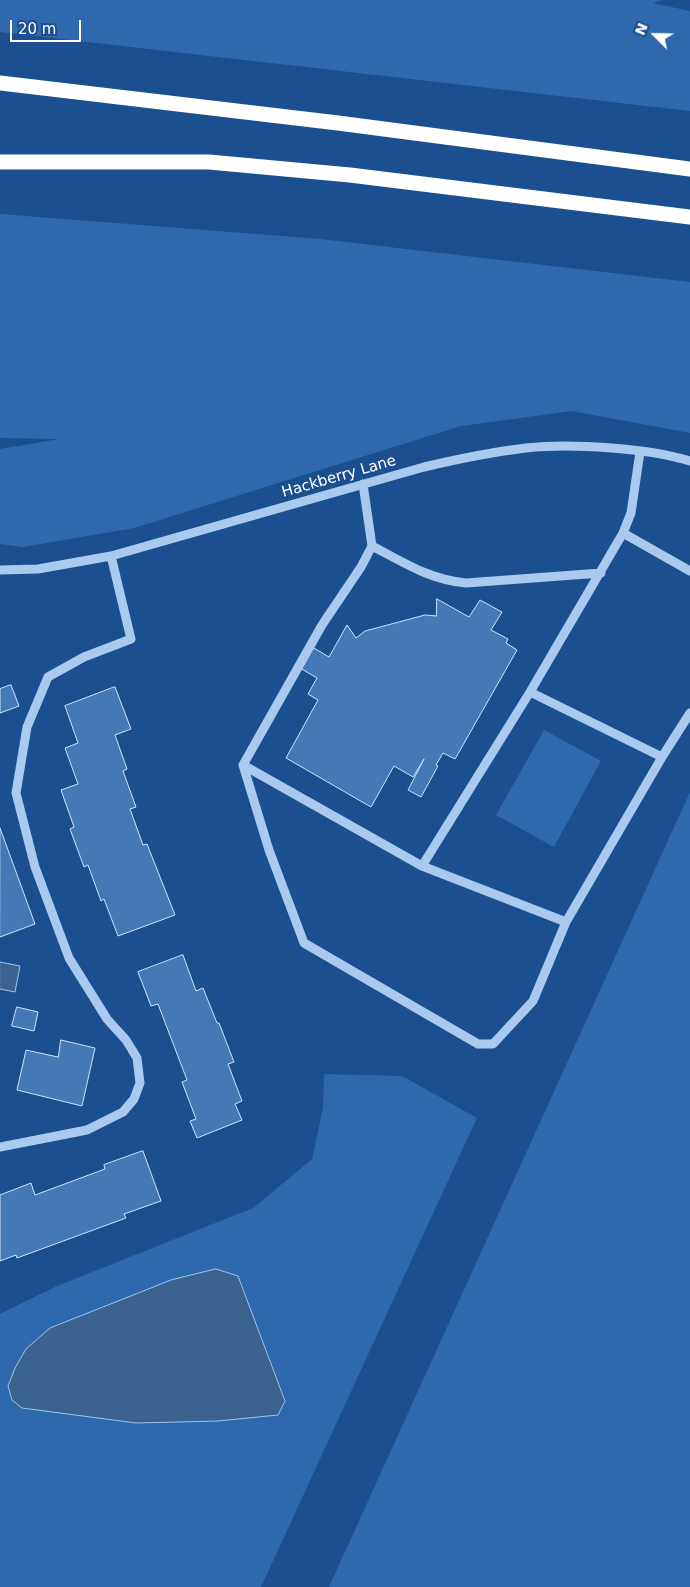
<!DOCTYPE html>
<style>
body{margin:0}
#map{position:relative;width:690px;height:1587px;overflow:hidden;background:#1b4f8f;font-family:"DejaVu Sans",sans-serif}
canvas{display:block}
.north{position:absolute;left:630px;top:10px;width:50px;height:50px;-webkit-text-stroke:4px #1b4f8f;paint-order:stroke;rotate:293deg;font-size:14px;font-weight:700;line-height:20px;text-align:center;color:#fff}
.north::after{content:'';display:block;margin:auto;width:18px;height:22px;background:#fff;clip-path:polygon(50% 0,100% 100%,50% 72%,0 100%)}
.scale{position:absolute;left:10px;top:20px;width:71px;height:22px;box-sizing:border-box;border:2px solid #fff;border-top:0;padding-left:6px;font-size:15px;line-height:18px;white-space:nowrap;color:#fff;-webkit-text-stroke:4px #1b4f8f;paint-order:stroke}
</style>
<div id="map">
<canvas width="690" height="1587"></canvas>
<div class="north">N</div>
<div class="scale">20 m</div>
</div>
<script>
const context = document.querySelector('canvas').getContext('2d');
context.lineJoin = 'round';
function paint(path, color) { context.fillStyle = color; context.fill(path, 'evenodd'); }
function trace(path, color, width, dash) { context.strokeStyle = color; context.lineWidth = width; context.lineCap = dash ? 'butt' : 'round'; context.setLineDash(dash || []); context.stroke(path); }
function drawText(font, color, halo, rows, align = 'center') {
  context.font = font + ' "DejaVu Sans",sans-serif'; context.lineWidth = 4; context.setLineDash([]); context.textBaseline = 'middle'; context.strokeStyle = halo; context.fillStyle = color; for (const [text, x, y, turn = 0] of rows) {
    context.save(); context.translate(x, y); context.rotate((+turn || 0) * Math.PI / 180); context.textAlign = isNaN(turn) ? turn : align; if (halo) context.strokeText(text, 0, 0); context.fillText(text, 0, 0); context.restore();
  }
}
paint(new Path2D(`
 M0 0H663L653 3 690 11V111L0 32Z
 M0 214 320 239 690 282V433L572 411 461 426 134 528 23 547 0 544V449L59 439 0 438Z
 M544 730 601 761 554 847 496 815Z
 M690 792V1587H329Z
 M324 1074 402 1076 477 1118 261 1587H0V1314L57 1286 253 1208 312 1159 323 1108Z`), '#2e69ad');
const water = new Path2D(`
 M0 962 20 966 15 992 0 989Z
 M216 1269 238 1276 285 1401 278 1415 218 1421 136 1423 22 1408 12 1400 8 1386 15 1368 26 1349 50 1328 171 1280Z`);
paint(water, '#3c6290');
trace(water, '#9cc4f0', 1);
const building = new Path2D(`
 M437 599 469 617 480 600 502 612 491 630 508 639 506 643 517 650 455 759 443 753 436 765 438 766 421 797 408 790 424 759 413 777 394 766 371 807 286 758 318 700 308 694 317 678 300 668 312 647 329 657 347 625 356 638 365 631 425 615 436 616Z
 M11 685 19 706 0 713V689Z
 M115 687 131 729 115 735 127 769 123 771 136 807 130 809 143 845 147 844 175 915 118 936 104 899 101 901 88 865 84 867 70 829 74 827 61 790 78 784 65 748 78 743 65 706Z
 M0 828 35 924 0 937Z
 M183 955 196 991 203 988 217 1023H219L234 1062 228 1064 242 1101 235 1104 242 1120 197 1138 190 1121 196 1119 182 1082 187 1080 158 1004 151 1006 138 972Z
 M17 1007 38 1012 34 1031 12 1026Z
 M61 1040 95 1048 82 1106 17 1090 26 1050 58 1057Z
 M143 1151 161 1201 124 1214 126 1218 17 1258 16 1255 0 1261V1195L31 1183 35 1195 105 1169 104 1165Z`);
paint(building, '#4478b7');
trace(building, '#cfe3fa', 1);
trace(new Path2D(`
 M623 533 690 571
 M372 546C403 562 430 580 466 583L601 573
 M0 570 38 569 111 556 424 467C458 459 492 452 526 448 571 443 647 448 690 461
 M530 692 662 757 690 713
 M243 765 422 866 566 922 533 1001 493 1044H478L304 943 269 850Z
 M243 765 322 625 361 567 372 546 363 484
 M422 866 530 692 623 533 631 513 640 452
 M566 922 662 757
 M0 1147 87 1130 123 1112 134 1099 140 1083 137 1058 126 1040 107 1019 69 958 35 867 16 793 27 727 48 677 84 657 131 639 111 556`), '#a9c9ee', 9);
trace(new Path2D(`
 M0 83 338 123 690 169
 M0 162H209L350 175 690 217`), '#fff', 15);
drawText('15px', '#fff', '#1b4f8f', [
 ["Hackberry Lane",339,477,-16]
]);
</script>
